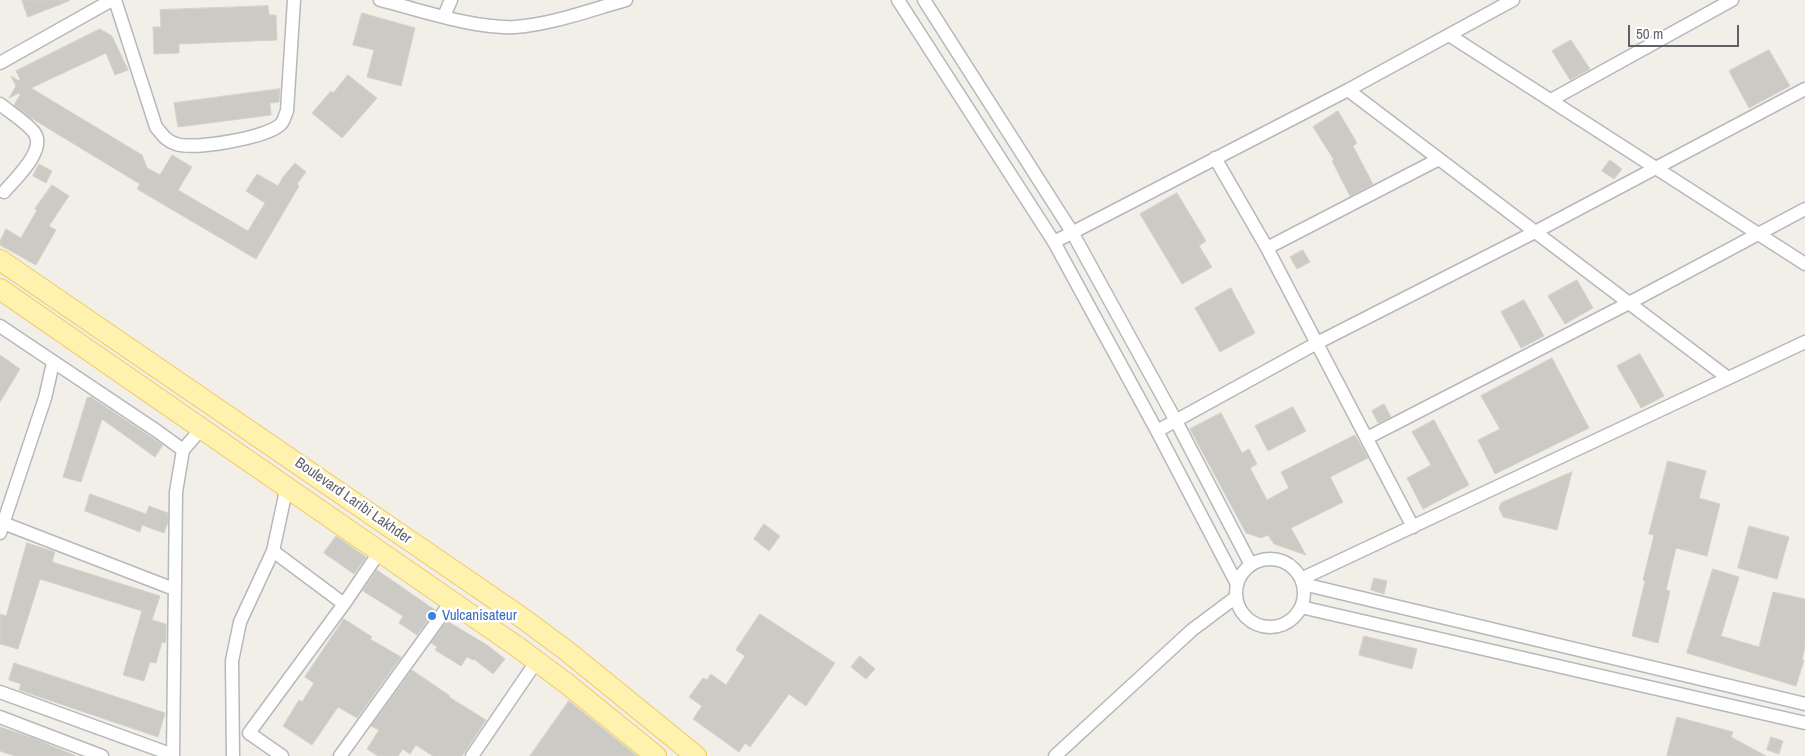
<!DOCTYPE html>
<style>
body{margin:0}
#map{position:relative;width:1805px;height:756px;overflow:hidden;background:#f1efe8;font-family:"Archivo Narrow",sans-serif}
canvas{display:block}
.scale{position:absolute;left:1628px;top:25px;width:111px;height:22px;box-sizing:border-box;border:2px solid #5f6368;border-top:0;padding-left:6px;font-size:15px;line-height:18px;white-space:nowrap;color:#5f6368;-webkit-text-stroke:4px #fff;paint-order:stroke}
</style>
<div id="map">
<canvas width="1805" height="756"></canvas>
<div class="scale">50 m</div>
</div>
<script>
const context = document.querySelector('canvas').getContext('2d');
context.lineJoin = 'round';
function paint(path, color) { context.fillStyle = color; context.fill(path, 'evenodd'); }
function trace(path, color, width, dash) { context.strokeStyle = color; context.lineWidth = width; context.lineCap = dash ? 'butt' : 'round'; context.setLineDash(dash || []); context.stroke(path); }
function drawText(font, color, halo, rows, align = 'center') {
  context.font = font + ' "Archivo Narrow",sans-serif'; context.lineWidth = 5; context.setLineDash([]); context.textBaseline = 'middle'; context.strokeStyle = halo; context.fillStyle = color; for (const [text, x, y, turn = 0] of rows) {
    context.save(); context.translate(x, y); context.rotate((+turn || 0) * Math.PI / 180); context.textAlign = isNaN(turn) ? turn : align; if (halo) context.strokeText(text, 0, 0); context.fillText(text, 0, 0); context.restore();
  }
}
const building = new Path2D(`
 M22 0H69V1L28 17Z
 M268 6 269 15H276L277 40 179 44V53L154 54 153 27H161L160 10Z
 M362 13 415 28 401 86 367 77 374 50 353 45Z
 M100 29 112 36 128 70 115 75 106 53 31 88 142 155 147 168 160 175 172 155 192 167 178 190 248 231 265 203 246 191 257 174 278 186 283 177 295 163 306 172 297 184 299 186 256 259 137 189 140 184 31 118 14 105 20 95 19 93 9 98 16 86 11 76 19 81 20 79 16 71Z
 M1571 40 1590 69 1570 80 1552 51Z
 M1769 50 1790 86 1749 108 1729 71Z
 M348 75 377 98 342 138 312 113 331 91 333 93Z
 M280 89 279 102 270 103 271 115 178 127 174 103Z
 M1338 111 1357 143 1353 146 1373 184 1350 196 1332 161 1334 160 1313 127Z
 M1610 160 1622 169 1614 179 1602 171Z
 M39 164 52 171 46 183 33 176Z
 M52 185 69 196 49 226 56 230 36 265 0 245V241L6 229 21 238 37 210 35 209Z
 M1177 193 1206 241 1199 246 1212 267 1182 284 1140 214Z
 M1303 250 1310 262 1297 269 1290 257Z
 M1577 280 1593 308 1565 324 1548 296Z
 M1231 288 1255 333 1220 352 1195 308Z
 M1524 300 1544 336 1521 348 1501 312Z
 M1640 354 1664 396 1641 408 1617 366Z
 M0 355 20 369 0 402Z
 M1552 358 1589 428 1495 474 1478 440 1500 429 1481 396Z
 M91 397 163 445 155 457 102 419 81 482 63 477 87 398Z
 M1384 404 1391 417 1378 423 1372 411Z
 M1293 407 1306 431 1268 451 1255 426Z
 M1221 413 1242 453 1249 449 1257 464 1250 468 1267 500 1289 488 1281 472 1355 435 1368 458 1330 477 1343 502 1291 528 1306 555 1274 544 1268 535 1261 538 1246 533 1190 429Z
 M1434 420 1469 485 1423 509 1407 478 1431 465 1412 432Z
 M1668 461 1706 471 1699 498 1720 504 1707 556 1676 548 1666 590 1670 591 1658 643 1632 636 1645 581 1643 580 1654 535 1649 534Z
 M1572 472 1557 530 1503 517 1499 508 1501 503Z
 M90 494 146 514 149 506 168 513V522L164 533 142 525 140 532 85 511Z
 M764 524 780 536 769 551 754 539Z
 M1749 526 1789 537 1777 579 1738 568Z
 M336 536 366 557 354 574 324 553Z
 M27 543 55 552 52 562 160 596 152 620 166 624V638L165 643 162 642 156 663 150 662 144 681 123 675 142 611 40 579 18 649 0 644V614L6 616Z
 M1713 569 1739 577 1721 636 1759 647 1773 592 1805 599V646L1802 660H1804L1796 686 1687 653Z
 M377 570 435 610 417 635 399 623 403 616 363 591Z
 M1374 578 1387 581 1384 594 1371 590Z
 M760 614 835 663 806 706 789 694 750 747 745 743 739 752 693 719 702 706 689 697 703 678 707 680 711 674 726 685 745 656 736 650Z
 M344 619 372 637 370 639 401 657 357 718 338 707 312 745 283 726 299 700 302 702 314 683 305 677Z
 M447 621 487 645 505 659 493 674 474 659 473 660 467 657 461 666 435 650 437 647 431 643Z
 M1364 636 1417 649 1412 669 1359 655Z
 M860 656 875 669 866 679 851 667Z
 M14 663 165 713 158 737 19 690 21 684 9 680Z
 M412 670 450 696 449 697 486 720 462 756H433L416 745 410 754 403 749 398 756H378L367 749 379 730 371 726Z
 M569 701 637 756H530Z
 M1677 717 1733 732 1731 737 1766 756H1667Z
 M0 727 33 738 76 756H15L0 751Z
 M1771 737 1783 741 1779 754 1767 750Z`);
paint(building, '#cccac5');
trace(building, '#d6d1c6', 1);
const street = new Path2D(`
 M115 0 156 127C162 134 166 141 176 144 194 150 267 138 281 124 284 121 285 115 287 111L294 0
 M380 0C421 10 474 29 515 27 553 24 590 10 626 0
 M898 0 1054 242 1157 431 1237 584
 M924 0 1072 232 1176 421 1251 565
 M444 16 451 0
 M1449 35 1805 264
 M0 63 112 0
 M1348 90 1728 378
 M1551 100 1732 0
 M0 104C11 113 24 121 33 131 49 148 15 179 4 192
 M1215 158 1267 248 1413 527
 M1054 242 1348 90 1513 0
 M1267 248 1439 159
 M0 326 157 431 183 450 201 429
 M1157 431 1317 343 1535 232 1805 89
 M1367 438 1629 303 1805 209
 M3 523 174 589
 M0 533 45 398 53 363
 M273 551 344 604
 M1236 593a34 34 0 1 1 68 0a34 34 0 1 1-68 0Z
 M1301 579 1805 342
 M1303 584 1805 704
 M1301 607 1805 723
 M0 692 173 755
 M0 717 102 756
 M173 756 176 492 183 450
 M233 756 232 661 240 622 273 551 287 486
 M282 756 249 733 344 604 380 551
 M340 756 451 602
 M472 756 536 662
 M1055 756 1192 630 1236 597`);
const primary = new Path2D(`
 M0 260 521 617 567 651 696 756
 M0 289 519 648 566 683 656 756`);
trace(street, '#b5b8bc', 15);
trace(primary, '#f2c960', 22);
trace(street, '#fff', 12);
trace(primary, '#fff2af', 20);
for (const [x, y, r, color] of [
 [432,616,5,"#3f7fe0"]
]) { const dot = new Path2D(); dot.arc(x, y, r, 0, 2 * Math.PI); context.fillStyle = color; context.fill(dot); trace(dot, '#fff', 2); }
drawText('15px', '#5f6368', '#fff', [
 ["Boulevard Laribi Lakhder",353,501,35]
]);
drawText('15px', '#366cbe', '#fff', [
 ["Vulcanisateur",442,616]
], 'left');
</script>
